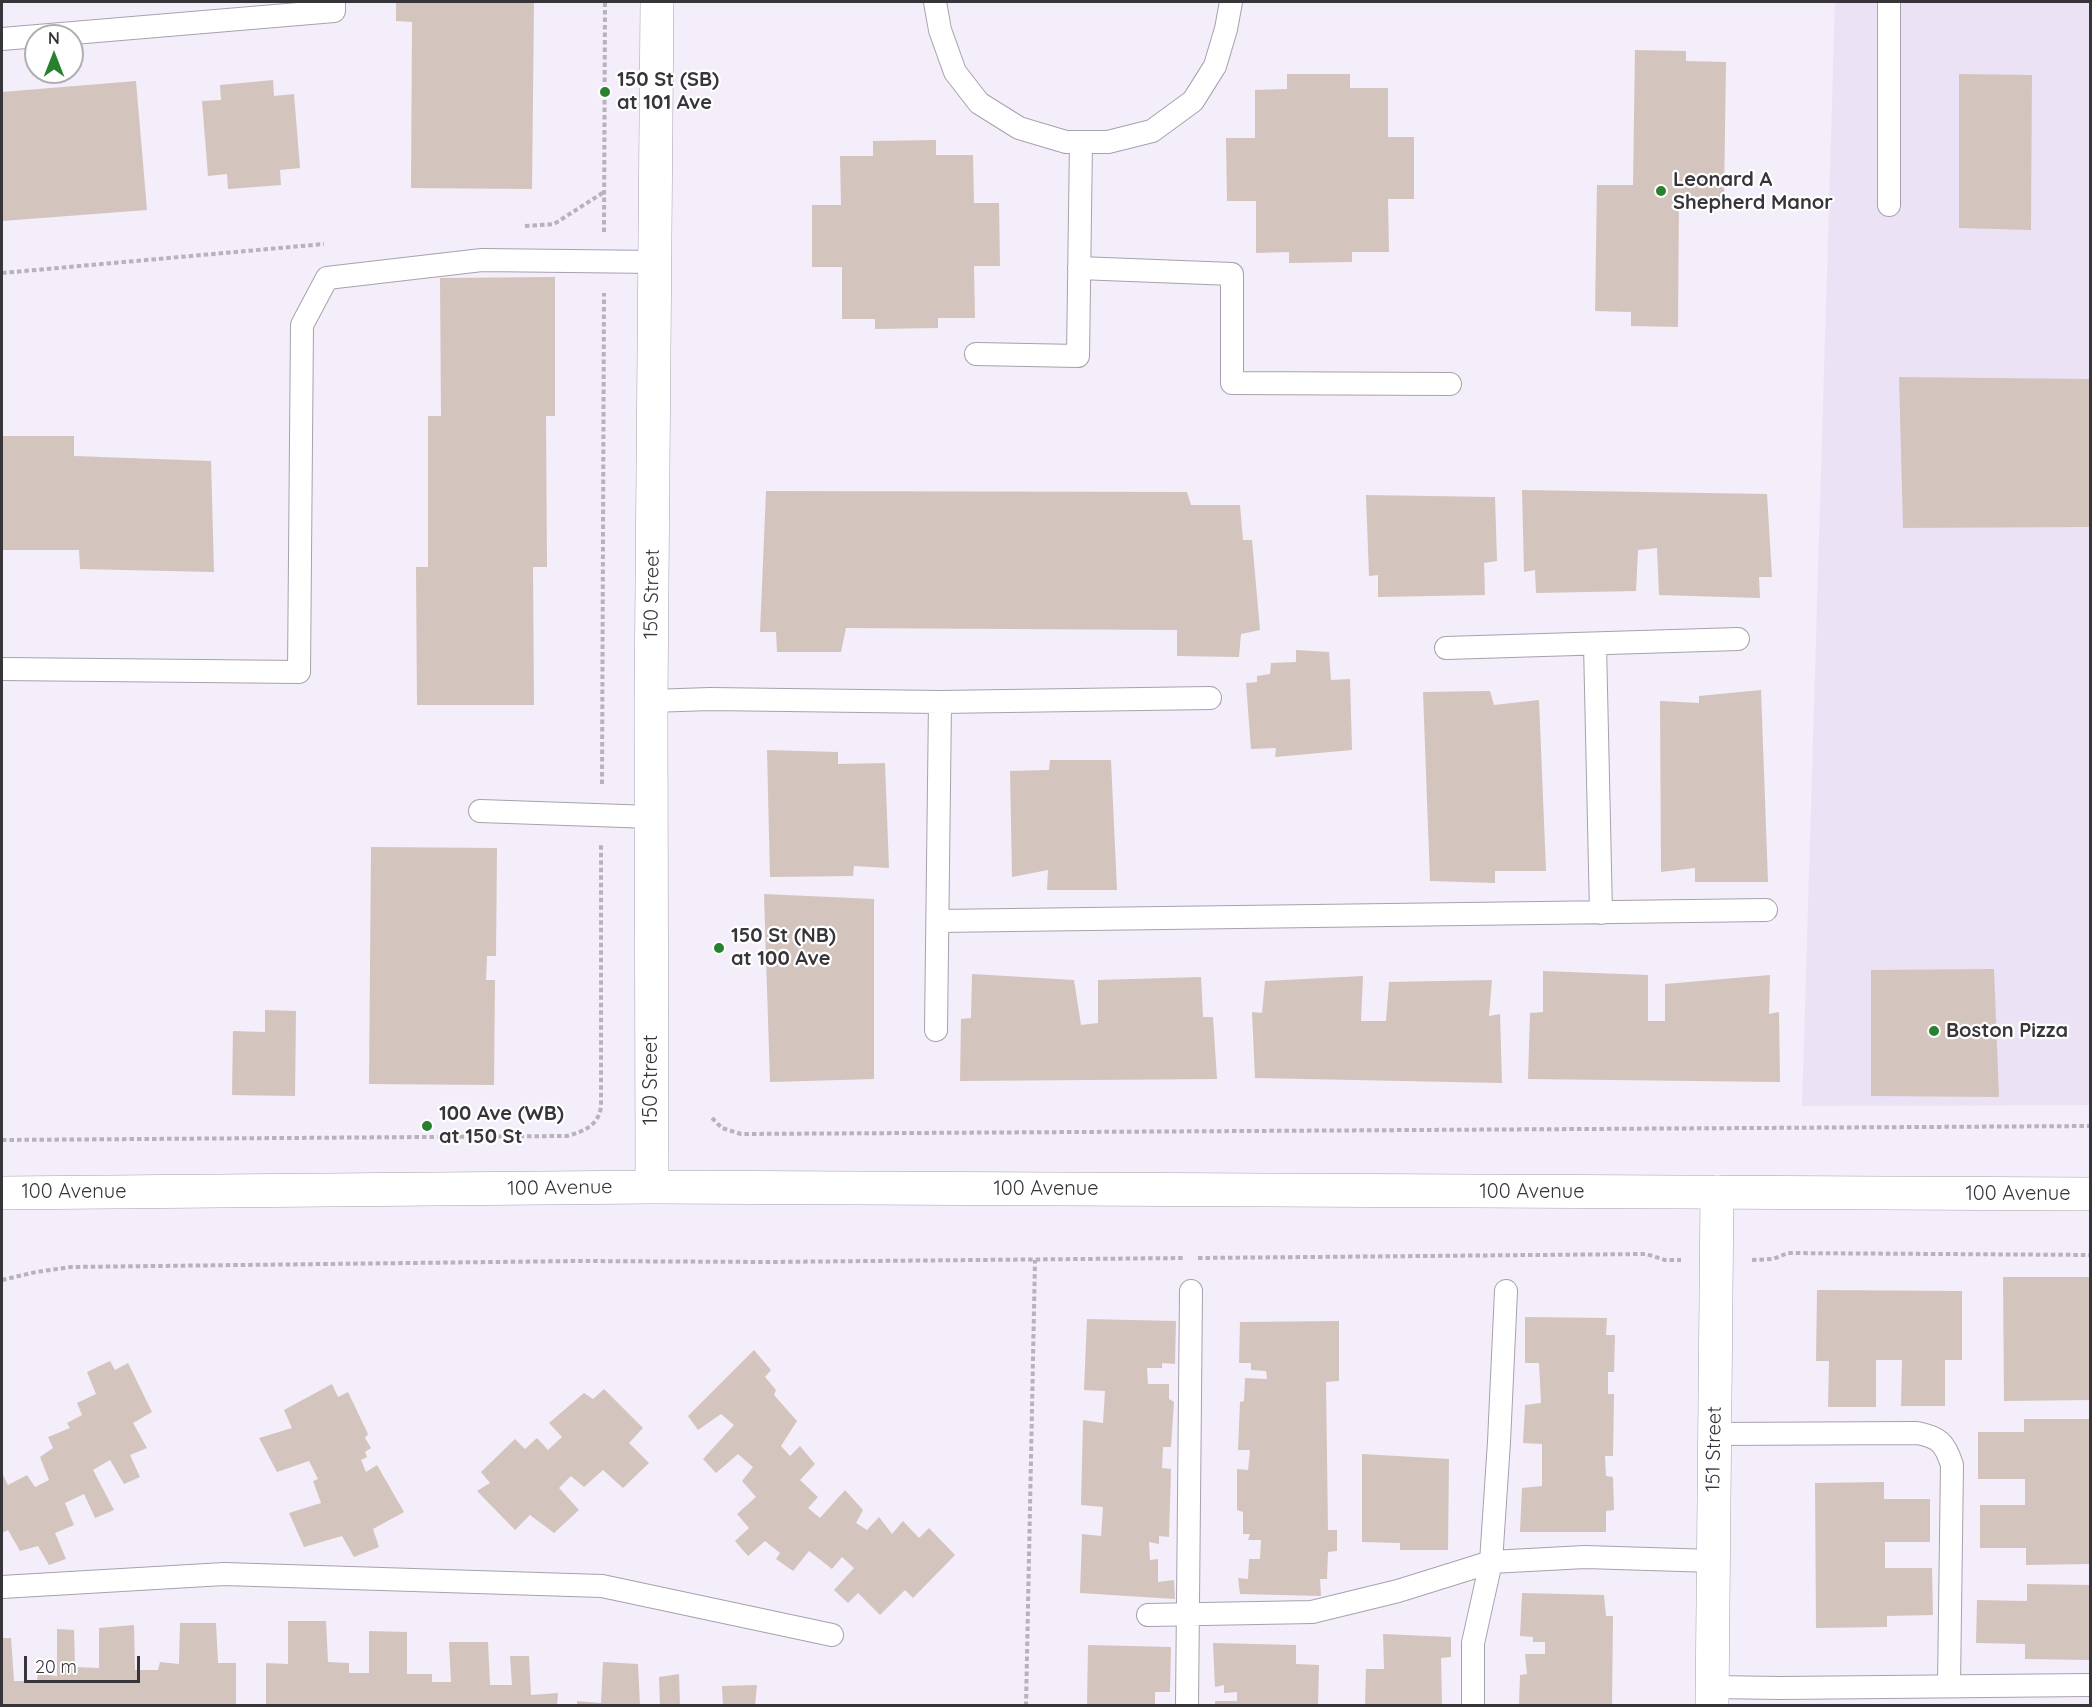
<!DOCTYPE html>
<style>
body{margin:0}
#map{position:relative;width:2092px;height:1707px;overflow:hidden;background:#f4edfa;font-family:Quicksand,sans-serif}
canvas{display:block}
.frame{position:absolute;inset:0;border:3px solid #37353a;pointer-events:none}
.north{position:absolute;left:24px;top:24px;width:60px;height:60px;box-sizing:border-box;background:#fff;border:2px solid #afaeb0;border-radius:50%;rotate:0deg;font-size:16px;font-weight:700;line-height:24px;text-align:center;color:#37353a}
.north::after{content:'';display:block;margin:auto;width:21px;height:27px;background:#29802f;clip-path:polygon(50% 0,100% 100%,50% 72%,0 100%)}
.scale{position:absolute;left:24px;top:1656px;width:116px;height:27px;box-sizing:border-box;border:3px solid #37353a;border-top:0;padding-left:8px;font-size:18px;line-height:21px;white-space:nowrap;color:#37353a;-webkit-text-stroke:4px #fff;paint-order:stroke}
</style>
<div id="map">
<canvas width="2092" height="1707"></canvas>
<div class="frame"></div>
<div class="north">N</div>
<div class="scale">20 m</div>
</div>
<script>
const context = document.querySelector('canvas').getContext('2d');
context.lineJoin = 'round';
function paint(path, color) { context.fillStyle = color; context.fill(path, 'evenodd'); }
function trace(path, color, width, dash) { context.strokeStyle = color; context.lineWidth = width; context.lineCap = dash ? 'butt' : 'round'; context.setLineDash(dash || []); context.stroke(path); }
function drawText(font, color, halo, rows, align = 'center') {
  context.font = font + ' Quicksand,sans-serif'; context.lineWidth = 4.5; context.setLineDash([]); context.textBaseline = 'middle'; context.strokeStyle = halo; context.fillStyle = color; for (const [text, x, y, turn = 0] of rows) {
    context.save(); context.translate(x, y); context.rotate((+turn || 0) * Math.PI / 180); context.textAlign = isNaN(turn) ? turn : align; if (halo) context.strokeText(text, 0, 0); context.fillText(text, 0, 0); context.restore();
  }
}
paint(new Path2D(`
 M1835 2H2090V1105L1802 1106Z`), '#ece2f6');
paint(new Path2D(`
 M396 2H534L532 189 411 188 412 22 396 21Z
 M1635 50 1686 51V61L1726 62 1724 197H1679L1678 327 1631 326V312L1595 311 1597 185H1633Z
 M1287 74H1350V88H1388V137H1414V199H1388L1389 252H1352V262L1289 263V252L1256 253V201H1227L1226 138H1255V90L1287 89Z
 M1959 74 2032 75 2031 230 1959 228Z
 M273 80 274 96 294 94 300 168 280 170 281 185 228 189 227 174 208 176 202 101 221 100 220 85Z
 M136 81 147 210 2 221V92Z
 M936 140V155H973L974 203H999L1000 266H974L975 318H938V328L875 329V319H842V267H812V205H841L840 156H873V141Z
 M555 277V416H546L547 567H533L534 705H417L416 567H428V416H441L440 278Z
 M1899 377 2090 379V527L1903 528Z
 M2 436H74V456L211 461 214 572 80 569 79 550H2Z
 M1522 490 1767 494 1772 577H1759L1760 598 1659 595 1657 548 1638 550 1636 591 1536 593 1535 570 1524 572Z
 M766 491 1187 492 1191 505H1240L1243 540H1252L1260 630 1241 634 1239 657 1177 656V630L846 628 841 652H777L776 632H760Z
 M1366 495 1495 497 1497 561 1484 563 1485 595 1378 597V575L1369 576Z
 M1296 650 1329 652 1331 680 1350 679 1352 750 1275 757 1276 748 1251 749 1246 683 1257 682V676L1270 674 1271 663 1296 662Z
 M1761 690 1768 882H1695V868L1661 872 1660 701 1699 703V696Z
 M1490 691 1494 705 1539 700 1546 871H1495V883L1430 881 1423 692Z
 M767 750 838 752V764L885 763 889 868 854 866 853 876 770 877Z
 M1050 760H1111L1117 890H1047L1048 870 1012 877 1010 771 1049 770Z
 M371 847 497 848 496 956H487L486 980H495L494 1085 369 1084Z
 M764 894 874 899V1079L770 1082Z
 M1994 969 1999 1097 1871 1096V970Z
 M1543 971 1648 975V1021H1665V984L1770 975 1769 1014 1779 1012 1780 1082 1528 1079 1530 1013 1543 1012Z
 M972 974 1074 980 1081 1025 1098 1023V980L1201 977 1203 1017H1213L1217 1079 960 1081 961 1019 971 1018Z
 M1363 976 1361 1021H1386L1389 982 1492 980 1489 1016 1500 1014 1502 1083 1255 1078 1252 1012 1262 1013 1265 981Z
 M265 1010 296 1011 295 1096 232 1095 233 1031 265 1032Z
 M2003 1277H2090V1400L2004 1401Z
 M1817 1290 1962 1291V1360H1945V1406H1901L1902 1360H1876V1407H1828L1829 1361H1816Z
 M1525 1317 1607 1318 1606 1335H1615L1614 1372H1608V1394H1614L1613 1456H1605L1606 1476 1613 1477 1614 1510 1606 1511V1532H1520L1522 1488 1542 1486V1444L1523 1443 1525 1405 1541 1403 1539 1363H1525Z
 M1087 1319 1176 1321 1175 1364 1162 1363V1368H1147L1148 1384H1169V1399L1174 1402 1171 1447H1163L1162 1468 1171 1469 1169 1537 1159 1536V1544L1149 1542 1150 1560 1158 1559V1582L1174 1580 1175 1599 1080 1593 1082 1534 1101 1536 1103 1507 1081 1505 1083 1420 1103 1423 1105 1391 1084 1390Z
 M1339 1321V1381L1326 1382 1328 1530H1337V1551L1328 1552 1327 1579H1320L1321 1596 1240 1594 1238 1578 1248 1579 1249 1559H1260L1261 1540H1248L1250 1534H1243V1512L1237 1510V1469L1248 1470 1250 1450H1238L1240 1402 1244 1401 1245 1378 1267 1379 1266 1371 1251 1370V1363H1239L1240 1322Z
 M754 1350 771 1370 765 1377 776 1390 774 1395 797 1421 781 1446 790 1456 800 1446 815 1464 800 1480 818 1497 808 1508 820 1518 845 1490 863 1510 856 1523 867 1530 879 1517 892 1534 903 1521 919 1538 929 1528 955 1555 913 1598 905 1590 880 1615 858 1593 848 1603 834 1590 854 1568 842 1557 832 1569 809 1551 793 1571 776 1559 780 1553 765 1541 748 1556 735 1541 749 1528 737 1514 756 1497 742 1481 753 1467 738 1454 716 1473 703 1459 734 1425 721 1414 698 1430 688 1416Z
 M110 1361 115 1370 128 1363 152 1412 133 1423 147 1448 130 1455 140 1477 124 1484 110 1460 93 1470 114 1510 95 1518 84 1494 65 1503 74 1525 55 1533 66 1559 49 1565 38 1546 20 1551 8 1530 2 1533V1473L8 1485 27 1475 35 1487 49 1480 40 1457 53 1448 48 1437 70 1428 67 1423 82 1415 77 1403 96 1394 87 1372Z
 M332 1384 338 1397 348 1392 368 1434 365 1438 371 1448 365 1452 367 1457 361 1460 366 1472 377 1465 404 1512 373 1529 379 1547 354 1557 342 1536 304 1547 289 1513 321 1503 313 1481 318 1479 309 1461 277 1472 259 1438 292 1428 284 1410Z
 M604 1389 643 1428 629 1443 649 1463 623 1488 603 1470 584 1487 571 1476 559 1488 579 1510 554 1533 530 1515 515 1530 477 1491 490 1483 481 1472 515 1439 525 1449 537 1438 548 1450 562 1437 549 1423 584 1393 593 1399Z
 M2024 1419H2090V1564L2026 1565V1548H1980V1505H2025V1479H1978V1432H2024Z
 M1362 1454 1449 1459 1448 1550H1400V1543L1362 1542Z
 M1884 1482V1499H1930V1542H1885V1568H1932L1933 1615 1887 1616V1627L1816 1628 1815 1483Z
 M2027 1584 2090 1585V1660L2025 1659V1644L1976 1643 1977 1600 2027 1601Z
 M1522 1593 1604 1595 1606 1616H1613L1612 1706H1519L1520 1675 1527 1674 1525 1654H1545V1642H1533V1637L1520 1636Z
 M288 1621H326L328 1662 349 1663V1673H369V1631L407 1632V1674H432V1682H451L449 1642H488L490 1685H512L510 1656H529L531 1695 558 1693 557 1706H266V1663L288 1664Z
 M180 1623H216L218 1663H236V1706H2V1638H11L14 1681H37L38 1674 57 1676V1629L74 1630 75 1667 99 1668V1628L134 1625 135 1670H158L160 1662 179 1664Z
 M1383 1634 1451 1637V1657L1441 1658 1442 1706H1365L1366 1669H1384Z
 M1213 1643 1296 1645V1664L1319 1665 1318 1706H1215V1701H1237V1692L1224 1693V1685L1215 1687Z
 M1088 1645 1171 1647 1170 1692H1155V1706H1087Z
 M603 1662 638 1664 640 1706H577V1701L601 1703Z
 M679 1674 680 1706H660L659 1677Z
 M757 1685 755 1706H723L722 1686Z`), '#d3c5bd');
const lane = new Path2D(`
 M935 2 940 30 955 72 979 103 1019 128 1066 142H1108L1152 131 1193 101 1215 66 1226 29 1231 2
 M1889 2V205
 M2 39 334 11V2
 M1079 268 1232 274V383L1450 384
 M976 354 1078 356 1081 142
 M1595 644 1601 913
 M1446 648 1738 639
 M2 669 299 672 302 325 327 278 482 260 656 262
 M651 701 710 699 940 702 1210 698
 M480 811 652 817
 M938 921 1766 910
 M936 1030 940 702
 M1715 1434 1917 1433C1939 1437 1945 1443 1952 1465L1949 1685
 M2 1587 224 1574 602 1586 832 1635
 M1148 1615 1312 1612 1398 1591 1491 1562 1585 1557 1713 1561
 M1712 1687 1781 1688 2090 1685
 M1187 1706 1191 1291
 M1473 1706V1643L1491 1562 1499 1442 1506 1291`);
const street = new Path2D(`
 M1712 1706 1717 1192`);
const secondary = new Path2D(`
 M652 1187 651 701 657 2
 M2 1193 652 1187 2090 1194`);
trace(lane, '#a7a1ad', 24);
trace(street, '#a7a1ad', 34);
trace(secondary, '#a7a1ad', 34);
trace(new Path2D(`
 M525 226 554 224 604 192
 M604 232 605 2
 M2 273 324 244
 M602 784 604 293
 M712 1118 722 1128 741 1134 2090 1126
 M2 1140 567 1136C584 1131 598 1126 601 1107V845
 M1198 1258 1646 1254 1665 1260H1681
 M1752 1260 1773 1259 1788 1253 2090 1255
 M2 1280 36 1272 71 1267 579 1261 768 1262 1184 1258
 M1026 1706 1035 1260`), '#b7b2bc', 4, [4.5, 3]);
trace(lane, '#fff', 22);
trace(street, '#fff', 33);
trace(secondary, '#fff', 33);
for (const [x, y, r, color] of [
 [605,92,6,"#29802f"],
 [1661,191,6,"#29802f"],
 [719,948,6,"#29802f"],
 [1934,1031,6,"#29802f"],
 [427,1126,6,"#29802f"]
]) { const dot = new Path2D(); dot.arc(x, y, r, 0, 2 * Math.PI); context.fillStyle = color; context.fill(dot); trace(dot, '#fff', 2); }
drawText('bold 20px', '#37353a', '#fff', [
 ["150 St (SB)",617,80],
 ["at 101 Ave",617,103],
 ["Leonard A",1673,180],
 ["Shepherd Manor",1673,203],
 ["150 St (NB)",731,936],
 ["at 100 Ave",731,959],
 ["Boston Pizza",1946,1031],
 ["100 Ave (WB)",439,1114],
 ["at 150 St",439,1137]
], 'left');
drawText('20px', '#37353a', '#fff', [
 ["150 Street",652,594,-89],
 ["150 Street",651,1080,-90],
 ["100 Avenue",560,1188,-1],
 ["100 Avenue",1046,1189],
 ["100 Avenue",74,1192],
 ["100 Avenue",1532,1192],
 ["100 Avenue",2018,1194],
 ["151 Street",1714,1449,-89]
]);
</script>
